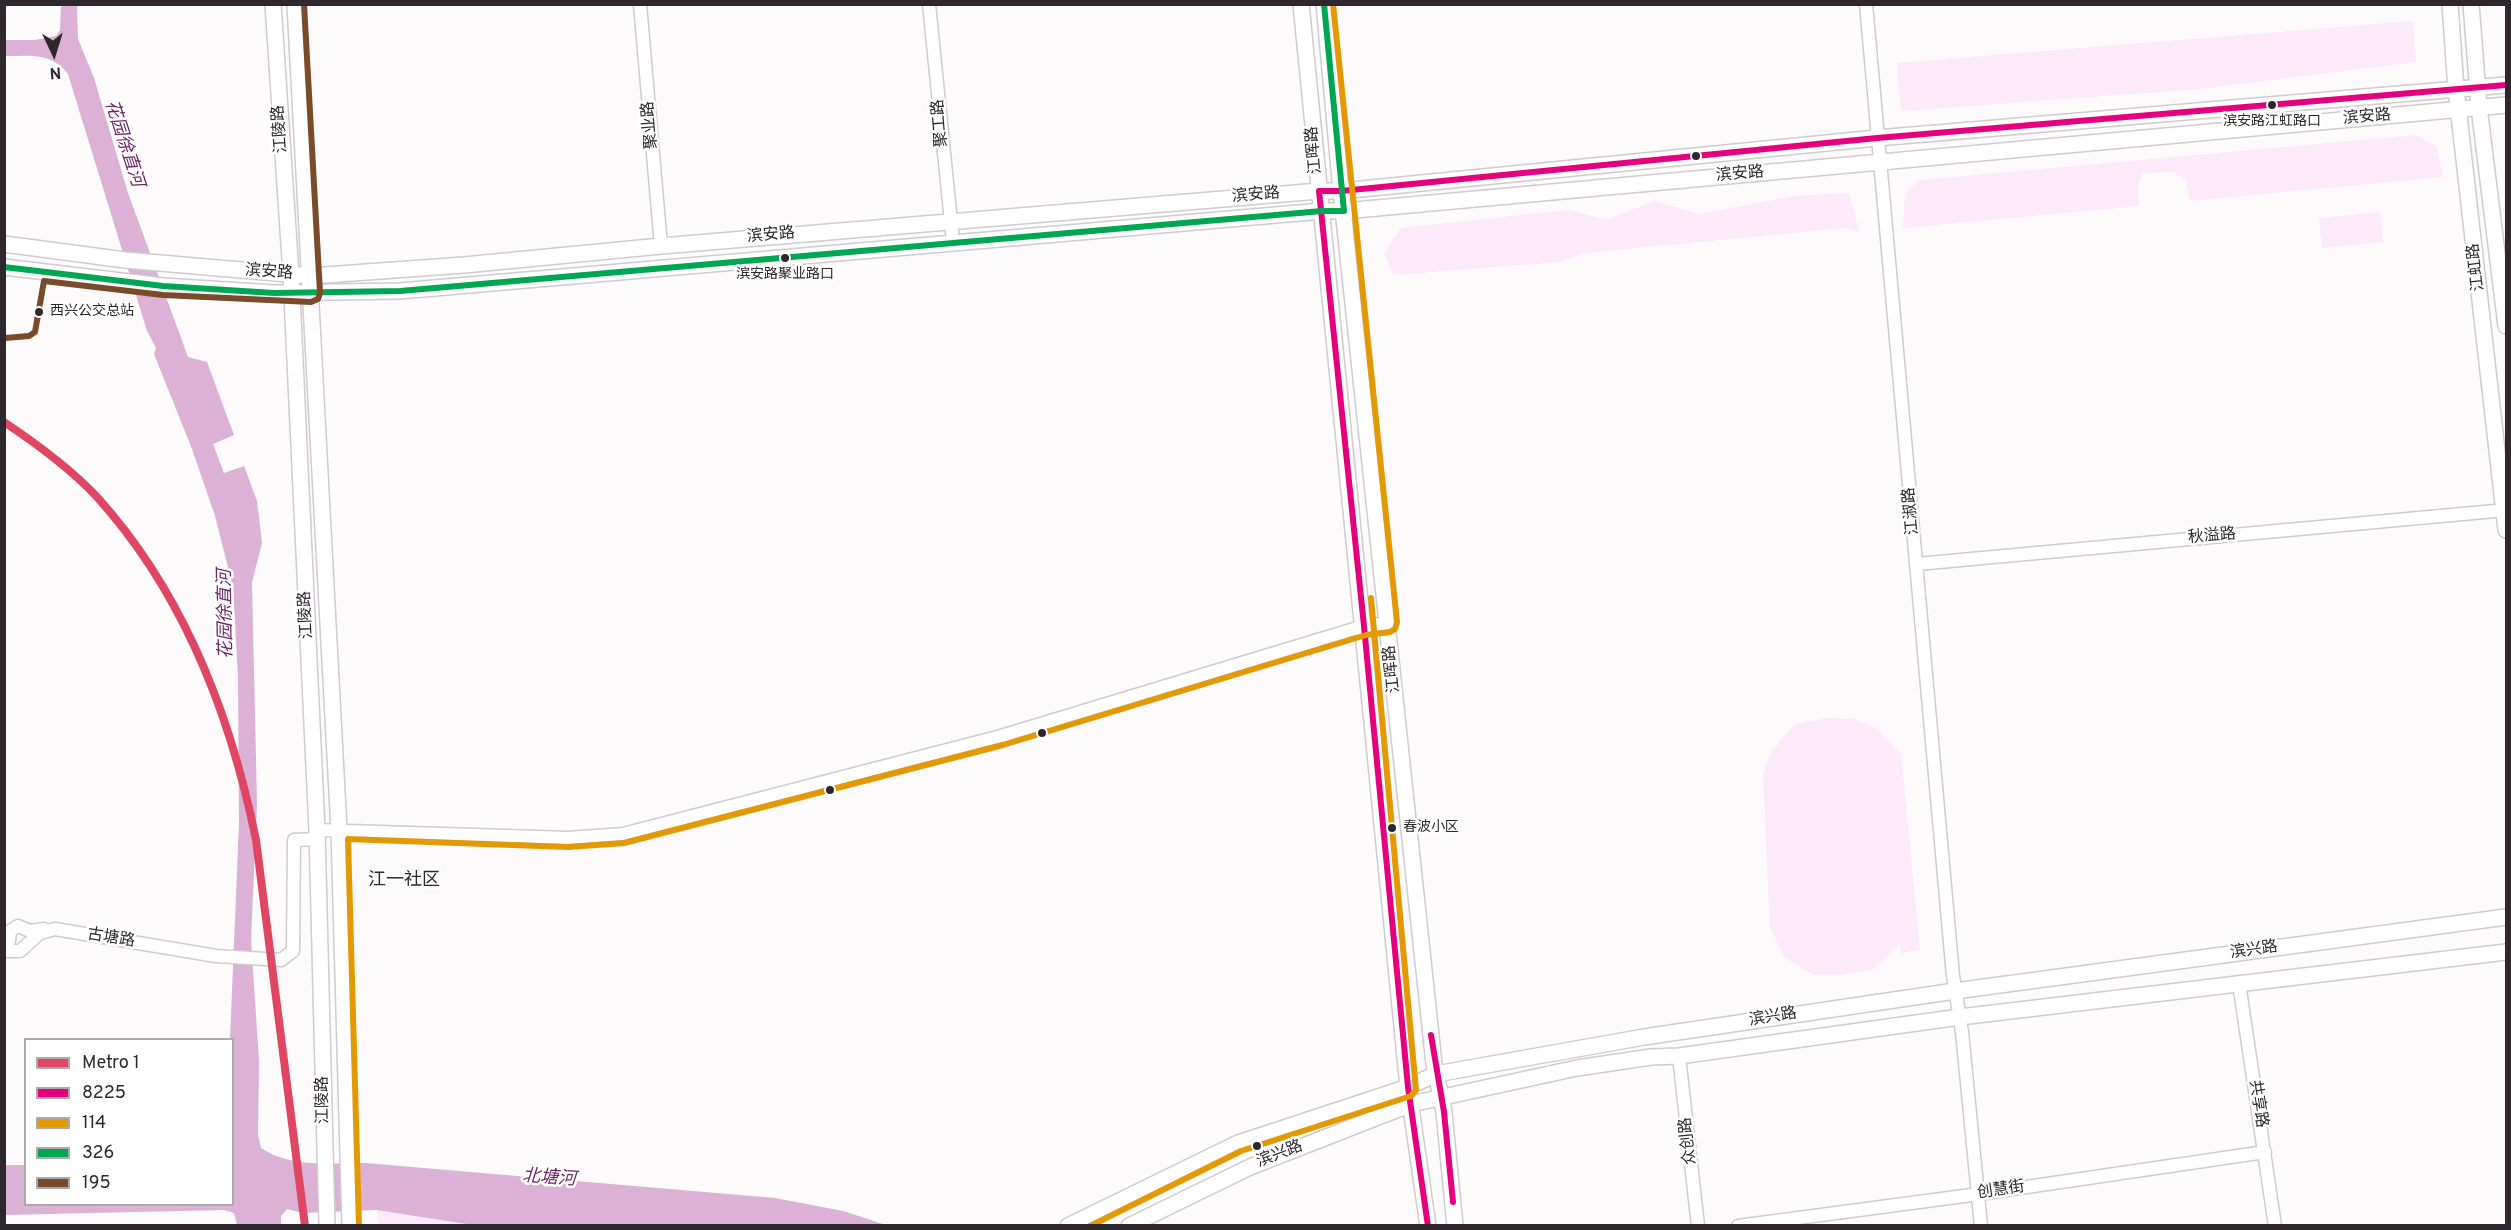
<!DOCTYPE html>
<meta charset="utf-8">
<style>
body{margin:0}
#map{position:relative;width:2511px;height:1230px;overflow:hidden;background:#fcfafb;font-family:Overpass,sans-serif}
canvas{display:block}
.frame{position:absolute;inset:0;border:6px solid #2e272d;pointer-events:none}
.legend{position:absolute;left:24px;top:1038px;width:210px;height:168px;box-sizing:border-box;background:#fff;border:2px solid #aba9ab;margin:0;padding:8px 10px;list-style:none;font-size:18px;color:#2e272d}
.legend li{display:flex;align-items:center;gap:12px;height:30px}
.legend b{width:30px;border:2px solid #aba9ab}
.north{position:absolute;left:24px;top:24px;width:60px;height:60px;-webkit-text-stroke:4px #fff;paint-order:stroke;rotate:176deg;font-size:16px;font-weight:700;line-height:24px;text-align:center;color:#2e272d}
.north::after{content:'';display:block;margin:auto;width:21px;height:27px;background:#2e272d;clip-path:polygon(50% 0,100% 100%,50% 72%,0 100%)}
</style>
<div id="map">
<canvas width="2511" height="1230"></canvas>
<div class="frame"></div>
<ul class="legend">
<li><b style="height:8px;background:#df4661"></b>Metro 1</li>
<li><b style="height:8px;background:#e5007d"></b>8225</li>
<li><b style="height:8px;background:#e39904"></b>114</li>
<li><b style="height:8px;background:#00a651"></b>326</li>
<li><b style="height:8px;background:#7a4b2a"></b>195</li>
</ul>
<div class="north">N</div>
</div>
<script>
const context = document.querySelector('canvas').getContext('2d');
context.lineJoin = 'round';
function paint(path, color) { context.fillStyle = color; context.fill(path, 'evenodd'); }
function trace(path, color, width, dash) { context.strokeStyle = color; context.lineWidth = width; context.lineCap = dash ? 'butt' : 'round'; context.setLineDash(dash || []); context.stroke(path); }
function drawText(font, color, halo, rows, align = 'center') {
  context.font = font + ' Overpass,"Noto Sans SC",sans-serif'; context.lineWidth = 5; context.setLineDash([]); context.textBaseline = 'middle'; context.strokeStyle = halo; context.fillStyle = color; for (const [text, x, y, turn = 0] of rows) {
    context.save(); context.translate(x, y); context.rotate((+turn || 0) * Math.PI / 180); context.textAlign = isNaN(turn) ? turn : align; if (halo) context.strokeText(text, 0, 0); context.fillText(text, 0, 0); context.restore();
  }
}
paint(new Path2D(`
 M2413 21 2416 62 2200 89 1901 111 1897 63Z
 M2417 135 2437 147 2443 177 2190 201 2186 180 2173 172 2142 173 2138 188 2139 206 1903 228 1905 194 1919 180Z
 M1849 193 1859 232 1845 228 1585 253 1560 262 1394 275 1384 253 1401 228 1569 210 1606 220 1654 201 1700 214 1794 196Z
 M2380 212 2383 242 2322 248 2319 218Z
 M1828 718 1855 719 1876 728 1901 754 1920 950 1901 953 1900 944 1874 969 1840 975H1814L1784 957 1770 927 1763 777 1770 753 1795 724Z
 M377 1210 479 1225H379Z`), '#fce9f9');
paint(new Path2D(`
 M61 5H77L78 39 94 78 128 193 188 357 207 362 234 435 213 444 224 473 244 466 257 501 262 543 252 582 257 804 251 940 259 1061 258 1135 261 1148C290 1168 331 1163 365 1163L775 1198 843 1211 886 1225 479 1226 377 1210 302 1213 287 1209 281 1216V1226L237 1225 234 1213 224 1210 5 1215V1165H25L26 1204H232V1040L230 1039 239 823 238 677 233 587 215 516 192 449 154 354 156 348 147 331 68 74C52 52 29 56 5 56V40H35L56 36 60 30Z`), '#dbb1d5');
const minor = new Path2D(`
 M640 4 661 246
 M929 4 953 242
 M1866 4 1953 976 1962 1032 1981 1226
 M1917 564 2506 510
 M317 830 568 838 623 834 1001 736 1364 626 1388 623
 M4 947 9 941 10 931 18 926 30 931 44 929
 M4 951H20L40 933 55 929 216 956 281 960 293 951 294 840 317 839
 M2239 983 2275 1226
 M1679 1056 1698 1226
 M1738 1226 1979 1194 2265 1152`);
const major = new Path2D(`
 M273 4 291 275 317 830 327 1226
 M295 4 339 830 350 1226
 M1301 4 1408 1087 1428 1226
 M1324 4 1341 191 1434 1064 1444 1112 1455 1226
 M2450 4 2456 89 2506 530
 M2471 4 2479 107 2506 326
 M4 244 125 260 311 276 464 265 661 246 1319 191H1341L1877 138 2506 85
 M4 267 163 286 274 293 400 291 1322 211H1344L2506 105
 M1068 1226 1238 1143 1408 1087 1436 1074 1644 1037 1955 991 2506 917
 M1129 1226 1250 1167 1411 1104 1577 1068 1651 1057 1679 1056 1960 1017 2506 952`);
trace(minor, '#cfcbce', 15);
trace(major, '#cfcbce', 18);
trace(minor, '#fffefe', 12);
trace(major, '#fffefe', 15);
trace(new Path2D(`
 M1431 1035 1444 1112 1453 1202
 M1428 1226 1408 1087 1364 626 1319 191H1341L1877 138 2506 85`), '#e5007d', 6);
trace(new Path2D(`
 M359 1226 348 839 568 847 624 843 1003 745 1366 635 1390 632 1395 629 1397 622 1333 4
 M1090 1226 1241 1151 1411 1096 1416 1090 1371 598`), '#e39904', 6);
trace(new Path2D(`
 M4 267 163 286 274 293 400 291 1322 211H1344L1324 4`), '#00a651', 6);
trace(new Path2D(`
 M5 338 29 336 35 332 44 281 163 295 311 302 318 299 320 293 304 4`), '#7a4b2a', 6);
trace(new Path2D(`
 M4 422C37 444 70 468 97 497 183 592 231 716 256 840L305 1226`), '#df4661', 8);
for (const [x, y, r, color] of [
 [2272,105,5,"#2e272d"],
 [1696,156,5,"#2e272d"],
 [785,258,5,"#2e272d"],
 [39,312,5,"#2e272d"],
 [1042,733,5,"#2e272d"],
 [830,790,5,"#2e272d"],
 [1392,828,5,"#2e272d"],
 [1257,1146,5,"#2e272d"]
]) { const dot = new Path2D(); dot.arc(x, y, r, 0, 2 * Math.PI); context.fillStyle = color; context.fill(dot); trace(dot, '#fff', 2); }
drawText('14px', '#2e272d', '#fff', [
 ["滨安路江虹路口",2272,122],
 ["滨安路聚业路口",785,275],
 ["西兴公交总站",50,312,"left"],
 ["春波小区",1403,828,"left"]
]);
drawText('16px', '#2e272d', '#fff', [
 ["滨安路",2367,118,-5],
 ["聚工路",941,123,-95],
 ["聚业路",651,125,-95],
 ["江陵路",281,129,-94],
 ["江晖路",1315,150,-95],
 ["滨安路",1740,175,-5],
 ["滨安路",1256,196,-5],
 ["滨安路",771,236,-5],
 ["江虹路",2477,267,-97],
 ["滨安路",269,273,4],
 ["江淑路",1912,511,-95],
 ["秋溢路",2212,537,-5],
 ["江陵路",307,615,-93],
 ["江晖路",1393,669,-96],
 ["古塘路",111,939,9],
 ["滨兴路",2254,951,-8],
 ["滨兴路",1773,1018,-9],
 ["江陵路",324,1100,-91],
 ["共享路",2257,1104,81],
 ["众创路",1689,1141,-96],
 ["滨兴路",1280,1155,-21],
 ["创慧街",2001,1191,-8]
]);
drawText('italic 18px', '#6d2767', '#fff', [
 ["花园徐直河",123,144,72],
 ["花园徐直河",227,614,-91],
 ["北塘河",549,1179,4]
]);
drawText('18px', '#2e272d', '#fff', [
 ["江一社区",404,881]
]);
</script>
